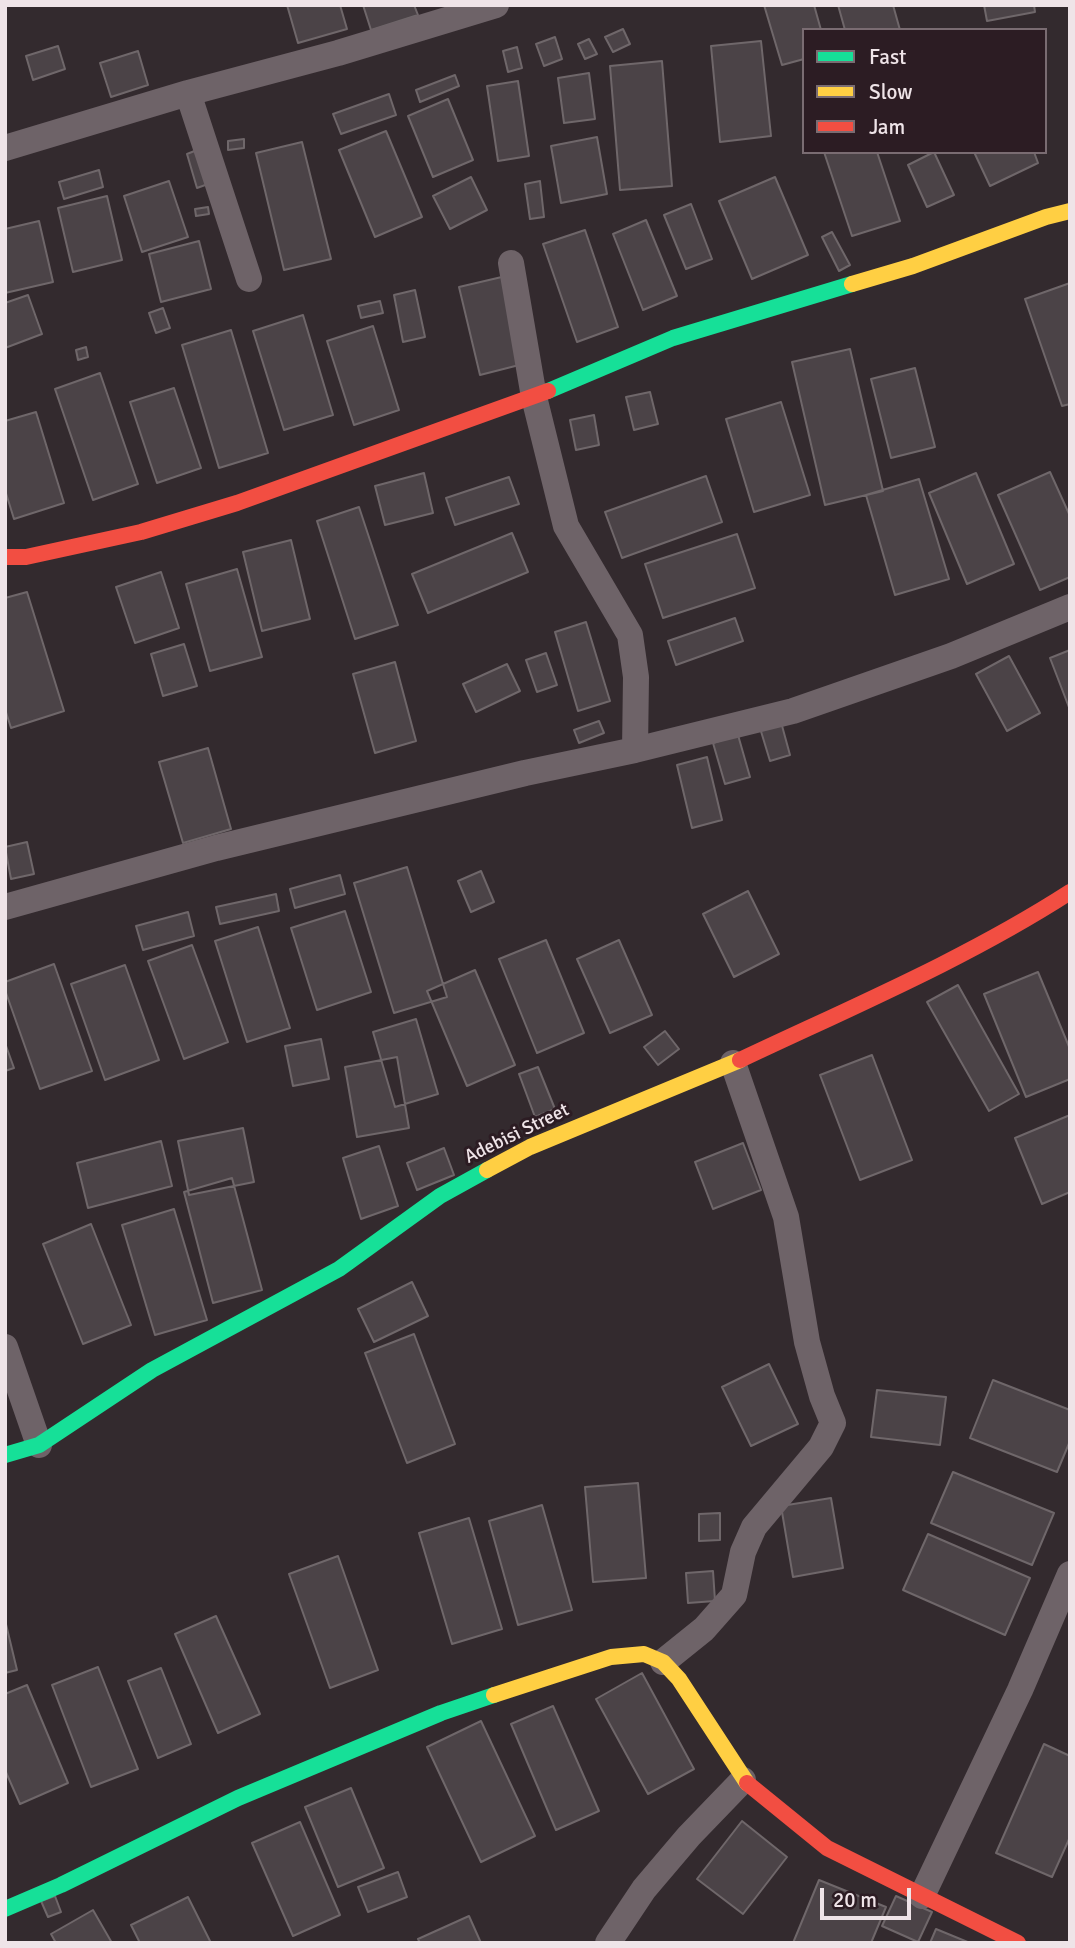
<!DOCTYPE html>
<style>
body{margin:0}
#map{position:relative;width:1075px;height:1948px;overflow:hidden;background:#332a2e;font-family:Signika,sans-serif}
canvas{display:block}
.frame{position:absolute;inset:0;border:7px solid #efe4e8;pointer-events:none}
.legend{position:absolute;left:802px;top:28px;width:245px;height:126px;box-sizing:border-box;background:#2c1c23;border:2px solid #7a6c72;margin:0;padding:9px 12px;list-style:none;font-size:21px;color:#efe4e8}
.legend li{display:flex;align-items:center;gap:14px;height:35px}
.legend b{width:35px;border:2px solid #7a6c72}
.scale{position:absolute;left:820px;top:1888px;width:91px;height:32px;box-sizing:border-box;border:4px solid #efe4e8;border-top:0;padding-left:9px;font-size:21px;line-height:24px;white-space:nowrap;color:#efe4e8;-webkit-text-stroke:5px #2c1c23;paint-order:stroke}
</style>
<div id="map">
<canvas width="1075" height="1948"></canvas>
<div class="frame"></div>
<ul class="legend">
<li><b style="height:9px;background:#16e098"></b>Fast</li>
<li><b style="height:9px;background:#ffcf43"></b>Slow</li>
<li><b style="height:9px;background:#f24e42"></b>Jam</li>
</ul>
<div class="scale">20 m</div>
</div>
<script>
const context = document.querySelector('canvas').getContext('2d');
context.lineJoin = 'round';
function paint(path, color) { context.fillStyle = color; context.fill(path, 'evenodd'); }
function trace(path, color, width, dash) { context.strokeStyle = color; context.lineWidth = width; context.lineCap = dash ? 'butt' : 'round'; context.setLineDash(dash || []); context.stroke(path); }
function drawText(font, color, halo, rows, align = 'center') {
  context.font = font + ' Signika,sans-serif'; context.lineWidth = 6; context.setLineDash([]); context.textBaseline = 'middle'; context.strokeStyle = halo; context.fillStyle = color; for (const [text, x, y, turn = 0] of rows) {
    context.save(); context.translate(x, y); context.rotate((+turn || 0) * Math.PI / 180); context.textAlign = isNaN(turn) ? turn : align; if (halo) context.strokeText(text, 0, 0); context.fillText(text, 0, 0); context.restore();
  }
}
const building = new Path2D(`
 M287 5H340L347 29 298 43Z
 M363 5H414L418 15 371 30Z
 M764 5H814L821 30H804V59L782 65Z
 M838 5H893L900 30H845Z
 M984 5H1034L1035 12 987 21Z
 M623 29 630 44 613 52 605 37Z
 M555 37 562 59 544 66 536 44Z
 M589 39 597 54 585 59 578 44Z
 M761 41 771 136 720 142 711 46Z
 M58 46 65 69 33 80 26 56Z
 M517 47 522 68 508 72 503 51Z
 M138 51 148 85 111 97 100 63Z
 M662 61 672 186 620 190 610 66Z
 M589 73 595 119 564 123 558 78Z
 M455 75 459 86 420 102 416 90Z
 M518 81 529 156 498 161 487 86Z
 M389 94 396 115 341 134 333 114Z
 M448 99 473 160 433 177 408 116Z
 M386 131 422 217 375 237 339 150Z
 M597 137 607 194 561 203 551 146Z
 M244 139V148L228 150V141Z
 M302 142 331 259 284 270 256 153Z
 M197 150 208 184 197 188 187 154Z
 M824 152H877L900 221 852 236Z
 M934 152 954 195 927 207 908 165Z
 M974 152H1034L1038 163 990 186Z
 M99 170 103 187 64 199 59 182Z
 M471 177 487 210 450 229 433 196Z
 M775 177 808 255 752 279 719 201Z
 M169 181 188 237 142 252 124 196Z
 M540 181 544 217 530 219 525 184Z
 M107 196 122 260 73 272 58 208Z
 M691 204 712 259 686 269 664 215Z
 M208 207 209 214 196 216 195 209Z
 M646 220 677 296 643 310 613 234Z
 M39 221 53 282 5 293V229Z
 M585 230 618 327 577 342 543 244Z
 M832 232 850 265 839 271 822 237Z
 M199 241 211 289 161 302 149 254Z
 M506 276 527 363 480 375 459 287Z
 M1070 283V404L1062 406 1025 299Z
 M415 290 425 337 403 342 394 295Z
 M28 295 42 334 5 348V303Z
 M380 301 383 313 361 318 358 306Z
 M163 308 170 328 156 333 149 313Z
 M303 315 333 415 284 430 253 331Z
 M373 326 399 410 354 425 327 341Z
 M231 330 268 453 219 468 182 345Z
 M86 347 88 357 78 360 76 350Z
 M850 349 883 491 825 505 792 362Z
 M915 368 935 447 891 458 871 379Z
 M100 373 138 484 93 500 55 389Z
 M174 388 201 468 157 483 130 402Z
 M650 392 658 424 634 430 626 397Z
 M781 402 810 495 754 512 726 419Z
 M36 412 64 503 14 519 5 490V421Z
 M594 415 599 445 576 450 570 420Z
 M1050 472 1070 516V577L1040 590 998 495Z
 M424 473 433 513 385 525 375 486Z
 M976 473 1014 564 967 584 929 493Z
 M706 476 722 522 622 558 605 512Z
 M509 477 519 504 455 525 446 498Z
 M919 479 949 579 895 595 866 495Z
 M359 507 398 625 355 639 317 521Z
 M512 533 528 572 428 613 412 574Z
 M737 534 755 588 663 618 645 564Z
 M291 540 310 619 262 631 243 552Z
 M237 569 262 657 210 671 186 584Z
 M161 572 179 628 135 643 116 587Z
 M27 592 64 711 11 728 5 709V598Z
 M735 618 743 641 676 665 668 641Z
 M586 622 610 701 578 711 555 632Z
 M184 644 197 686 163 696 151 654Z
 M1070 650V710L1050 658Z
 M546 653 557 685 537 692 526 660Z
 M1009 656 1040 713 1007 731 976 674Z
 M395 662 416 741 375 753 353 674Z
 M507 664 520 691 476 712 463 684Z
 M599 721 604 733 579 743 574 730Z
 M781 722 790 755 770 761 760 728Z
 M738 735 750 777 725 784 713 743Z
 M208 748 231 829 183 843 159 762Z
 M707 757 722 820 692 828 677 765Z
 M27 842 34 874 11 879 5 847Z
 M407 867 447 997 394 1013 354 883Z
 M481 871 494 902 471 912 458 881Z
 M340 875 345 894 295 908 290 889Z
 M748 891 779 954 734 977 703 914Z
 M276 894 279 911 220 924 216 907Z
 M345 911 371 992 317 1010 291 928Z
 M188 912 194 936 143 950 136 926Z
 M258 927 290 1028 247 1042 215 941Z
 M546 940 584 1033 537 1053 499 959Z
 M619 940 652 1015 610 1033 577 959Z
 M192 945 228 1042 184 1059 148 961Z
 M54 964 92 1071 40 1089 5 990V982Z
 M125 965 159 1060 105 1080 71 984Z
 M475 970 515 1065 467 1086 427 991Z
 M1038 972 1070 1049V1079L1026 1097 984 994Z
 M958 985 1019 1094 989 1111 927 1002Z
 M416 1019 438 1094 395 1107 373 1032Z
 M665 1031 679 1049 658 1065 644 1047Z
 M321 1039 329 1079 293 1086 285 1046Z
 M5 1043 14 1068 5 1071Z
 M872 1055 912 1160 860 1180 820 1075Z
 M397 1057 409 1128 357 1137 345 1067Z
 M538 1067 555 1109 535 1117 519 1074Z
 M1070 1115V1192L1042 1204 1015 1138Z
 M243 1128 254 1182 189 1195 178 1141Z
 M161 1141 172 1186 88 1208 77 1163Z
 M743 1143 761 1190 713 1209 695 1162Z
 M379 1146 398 1206 361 1219 343 1158Z
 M444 1148 454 1175 417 1190 407 1163Z
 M232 1178 262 1290 213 1303 184 1192Z
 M174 1209 207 1320 155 1335 122 1225Z
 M91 1224 131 1325 83 1344 43 1244Z
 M412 1282 428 1316 374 1342 358 1309Z
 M414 1334 455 1444 407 1463 365 1353Z
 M769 1364 798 1424 751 1446 722 1387Z
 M993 1380 1070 1410V1441L1057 1472 970 1438Z
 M877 1390 946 1397 940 1445 871 1437Z
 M953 1472 1054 1513 1032 1565 931 1523Z
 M638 1483 646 1578 593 1582 585 1487Z
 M831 1498 843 1568 793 1577 781 1506Z
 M542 1505 572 1610 518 1625 489 1521Z
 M720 1513V1540L699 1541V1514Z
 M469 1518 502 1629 452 1644 419 1533Z
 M928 1534 1030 1578 1005 1635 903 1590Z
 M338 1556 378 1670 330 1688 289 1574Z
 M713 1571 715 1601 688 1603 686 1573Z
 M216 1616 260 1714 218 1733 175 1634Z
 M5 1620 17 1670 5 1673Z
 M98 1667 138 1769 91 1787 52 1685Z
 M161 1668 191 1744 158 1758 128 1681Z
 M642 1673 694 1769 648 1794 596 1699Z
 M27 1685 68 1783 20 1804 5 1770V1694Z
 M553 1706 599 1811 556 1830 511 1724Z
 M481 1721 535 1836 481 1862 427 1747Z
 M1044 1744 1070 1756V1837L1052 1877 996 1853Z
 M351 1788 384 1868 338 1887 305 1807Z
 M742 1821 787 1857 743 1914 697 1879Z
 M300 1822 340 1915 293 1936 252 1843Z
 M398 1872 407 1897 368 1912 358 1887Z
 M819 1880 886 1907 871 1943H793Z
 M55 1896 61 1912 48 1917 41 1901Z
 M896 1896 932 1912 918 1942 882 1926Z
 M188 1897 211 1943H140L131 1925Z
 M93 1910 112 1943H56L51 1934Z
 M469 1916 481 1943H420L418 1939Z
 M936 1929 970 1943H930Z`);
paint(building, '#4b4347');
trace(building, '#6f676a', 2);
trace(new Path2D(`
 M188 93 249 279
 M5 148 188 93 338 53 496 5
 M511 263 534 397 566 526 630 635 636 677 635 750
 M5 907 216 848 525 773 635 750 793 711 951 656 1070 607
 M5 1347 39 1445
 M663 1662 704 1629 734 1595 743 1552 754 1527 821 1447 833 1423 822 1396 807 1342 786 1217 733 1063
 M922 1896 1020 1690 1070 1574
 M608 1943 644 1889 689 1836 743 1780`), '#6e6368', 26);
trace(new Path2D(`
 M548 391 673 338 852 284
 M5 1455 39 1445 152 1370 339 1269 440 1196 487 1170
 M5 1909 61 1885 238 1798 441 1713 494 1695`), '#16e098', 16);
trace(new Path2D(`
 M852 284 913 266 1046 217 1070 211
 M487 1170 530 1147 740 1060
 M494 1695 611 1657 644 1654 663 1662 679 1679 747 1783`), '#ffcf43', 16);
trace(new Path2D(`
 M5 557H26L141 532 237 503 548 391
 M740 1060C852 1007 966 959 1070 892
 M747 1783 827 1848 1018 1943`), '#f24e42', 16);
drawText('19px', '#efe4e8', '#2c1c23', [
 ["Adebisi Street",517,1134,-26]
]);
</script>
